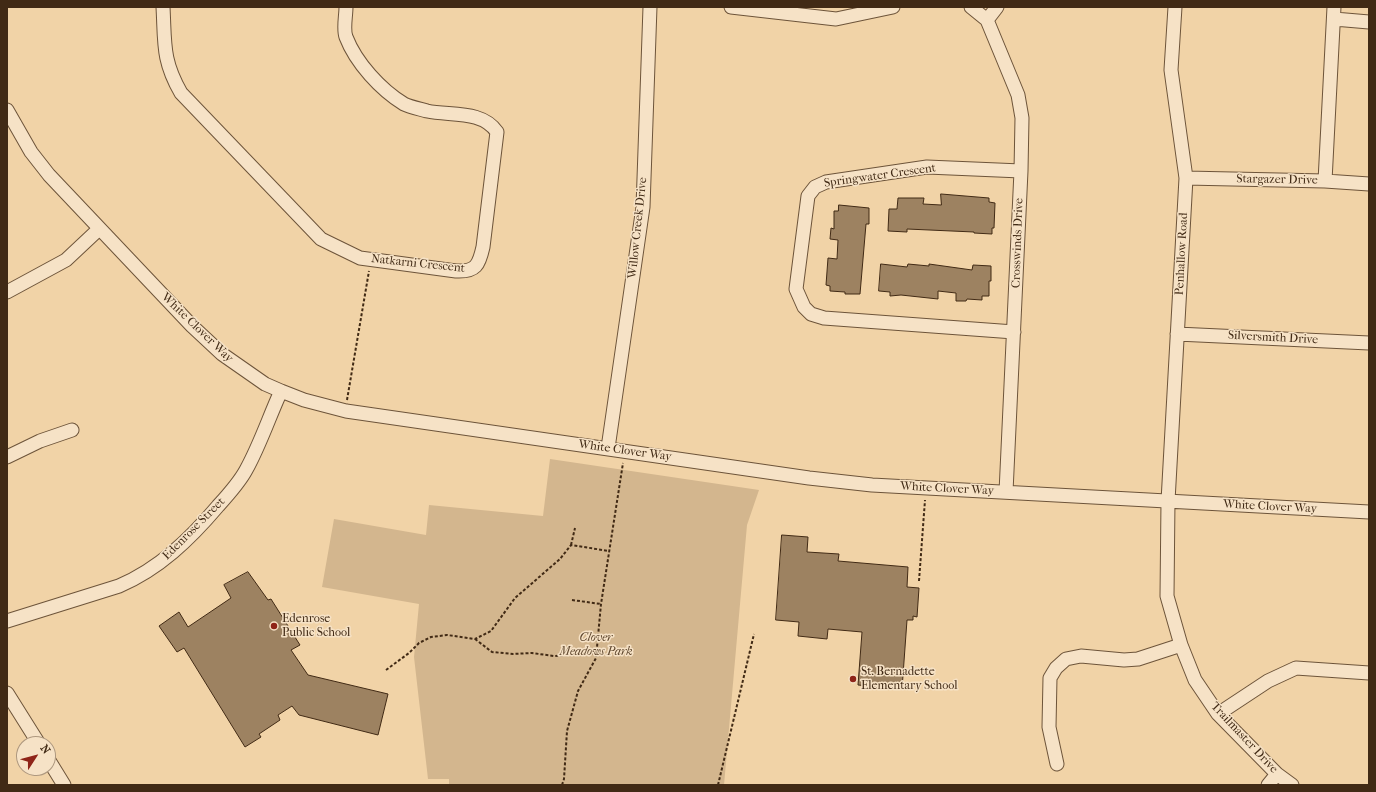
<!DOCTYPE html>
<style>
body{margin:0}
#map{position:relative;width:1376px;height:792px;overflow:hidden;background:#f1d3a7;font-family:"IM FELL French Canon",serif}
canvas{display:block}
.frame{position:absolute;inset:0;border:8px solid #412a15;pointer-events:none}
.north{position:absolute;left:16px;top:736px;width:40px;height:40px;box-sizing:border-box;background:#f6e2c6;border:1px solid #ae987f;border-radius:50%;rotate:54deg;font-size:11px;font-weight:700;line-height:16px;text-align:center;color:#412a15}
.north::after{content:'';display:block;margin:auto;width:14px;height:18px;background:#8f2418;clip-path:polygon(50% 0,100% 100%,50% 72%,0 100%)}
</style>
<div id="map">
<canvas width="1376" height="792"></canvas>
<div class="frame"></div>
<div class="north">N</div>
</div>
<script>
const context = document.querySelector('canvas').getContext('2d');
context.lineJoin = 'round';
function paint(path, color) { context.fillStyle = color; context.fill(path, 'evenodd'); }
function trace(path, color, width, dash) { context.strokeStyle = color; context.lineWidth = width; context.lineCap = dash ? 'butt' : 'round'; context.setLineDash(dash || []); context.stroke(path); }
function drawText(font, color, halo, rows, align = 'center') {
  context.font = font + ' "IM FELL French Canon",serif'; context.lineWidth = 3; context.setLineDash([]); context.textBaseline = 'middle'; context.strokeStyle = halo; context.fillStyle = color; for (const [text, x, y, turn = 0] of rows) {
    context.save(); context.translate(x, y); context.rotate((+turn || 0) * Math.PI / 180); context.textAlign = isNaN(turn) ? turn : align; if (halo) context.strokeText(text, 0, 0); context.fillText(text, 0, 0); context.restore();
  }
}
paint(new Path2D(`
 M550 459 759 490 747 525 724 785H449V779H428L414 657 419 604 322 587 334 519 426 535 429 505 543 516Z`), '#d3b68e');
const building = new Path2D(`
 M941 194 989 198V202L995 203 994 228H992V234L974 233V232L907 229V232L888 231 889 209H897L898 198H924L923 204 941 205Z
 M839 205 869 208V224H866L860 294H845V292L830 291V286L826 285 828 258 837 259 838 240 830 239 831 228 834 229V211H838Z
 M881 264 907 267 908 264 929 266V264L972 270 973 265 991 266V281H989V296H982V300L967 299 966 301H956V293L938 291V299L901 295 890 296V292L879 291Z
 M782 535 808 537 807 552 839 554 838 561 908 567 907 587 919 588 917 617 913 616V620H907L902 689 858 685 862 632 828 629 827 639 798 636 799 622 776 620Z
 M248 572 268 600 271 599 300 645 291 650 308 675 388 694 378 735 299 715 292 706 278 715 280 720 259 734 261 737 245 747 184 648 177 652 159 626 179 612 188 627 231 598 224 585Z`);
paint(building, '#9d8261');
trace(building, '#412a15', 1);
const minor = new Path2D(`
 M163 7C165 43 162 60 181 93L321 239 360 258 456 271C476 272 479 265 483 247L497 132C482 110 451 116 427 111 420 109 410 107 404 104 381 90 356 63 346 37 343 29 346 16 346 7
 M731 7 836 19 893 7
 M971 7 987 20 1018 95 1022 118 1021 171 1006 492
 M1175 7 1171 70 1186 178 1168 501 1167 596 1181 645 1195 680 1218 714 1277 774 1292 785
 M1334 19 1369 22
 M987 20 997 7
 M7 110 31 152 49 175 192 326 222 354 265 384 281 391 304 400 346 411 809 478 872 485 1369 512
 M1186 178 1325 181 1369 184
 M1325 181 1334 7
 M7 292 66 260 99 229
 M1014 332 824 318 811 314 804 307 796 289 808 196 815 187 826 182 927 167 1021 171
 M1177 334 1369 343
 M608 448 643 207 650 7
 M7 457 40 441 72 430
 M7 621 119 586C159 569 190 539 218 506 228 495 239 483 246 470 260 445 269 417 281 391
 M7 693 39 744
 M1218 714 1268 681 1296 668 1369 673
 M48 759 64 785
 M1057 764 1049 727 1050 678 1056 668 1066 659 1081 656 1124 660 1138 659 1181 645
 M1268 785 1277 774`);
trace(minor, '#6d543a', 15);
trace(new Path2D(`
 M347 400 369 271
 M571 545 575 528
 M919 581 925 500
 M572 600 601 604
 M475 639 492 652 513 654 532 653 554 656 597 653
 M386 670 409 653 419 643 431 637 447 635 475 639 491 631 515 598 560 559 571 545 609 551
 M562 785 564 779 567 731 578 691 596 658 601 604 623 463
 M718 785 754 634`), '#412a15', 2, [3, 2]);
trace(minor, '#f6e2c6', 13);
for (const [x, y, r, color] of [
 [274,626,4,"#8f2418"],
 [853,679,4,"#8f2418"]
]) { const dot = new Path2D(); dot.arc(x, y, r, 0, 2 * Math.PI); context.fillStyle = color; context.fill(dot); trace(dot, '#f6e2c6', 1.5); }
drawText('12px', '#412a15', '#f6e2c6', [
 ["Springwater Crescent",880,176,-8],
 ["Stargazer Drive",1277,180,1],
 ["Willow Creek Drive",638,228,-84],
 ["Crosswinds Drive",1018,243,-88],
 ["Penhallow Road",1182,254,-87],
 ["Natkarni Crescent",418,264,6],
 ["White Clover Way",197,328,44],
 ["Silversmith Drive",1273,338,3],
 ["White Clover Way",625,451,8],
 ["White Clover Way",947,489,3],
 ["White Clover Way",1270,507,3],
 ["Edenrose Street",194,529,-45],
 ["Trailmaster Drive",1244,738,47]
]);
drawText('12px', '#412a15', '#f6e2c6', [
 ["Edenrose",282,619],
 ["Public School",282,633],
 ["St. Bernadette",861,672],
 ["Elementary School",861,686]
], 'left');
drawText('italic 12px', '#5e462d', '#f6e2c6', [
 ["Clover",596,638],
 ["Meadows Park",596,652]
]);
</script>
